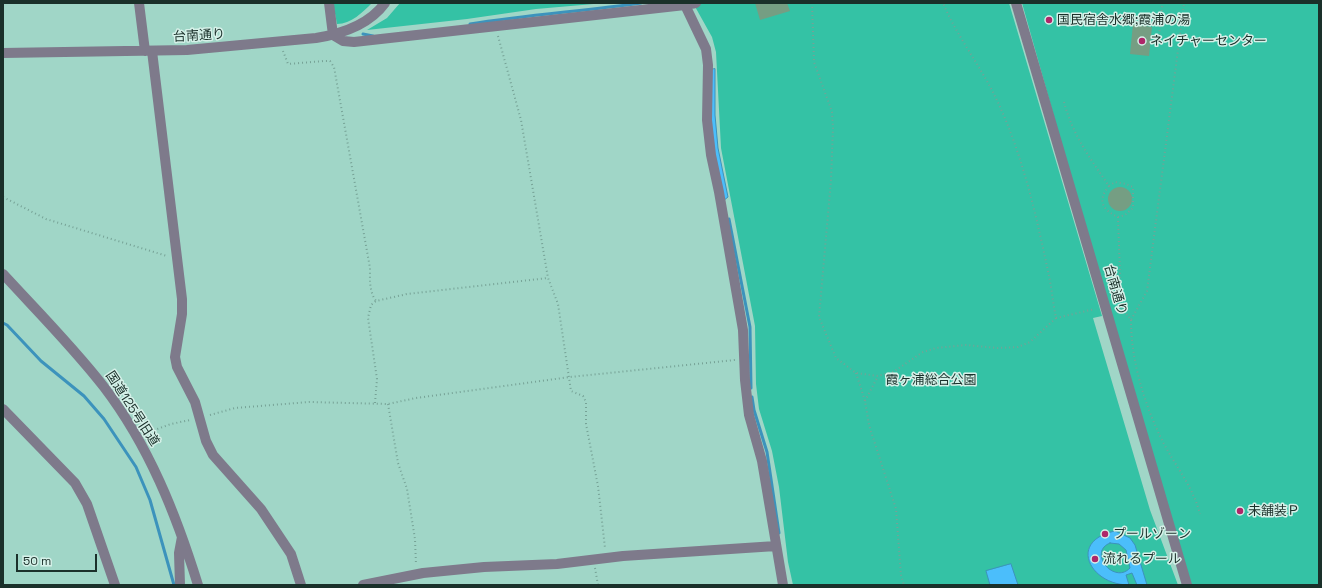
<!DOCTYPE html>
<meta charset="utf-8">
<style>
body{margin:0}
#map{position:relative;width:1322px;height:588px;overflow:hidden;background:#a0d6c7;font-family:"Space Grotesk",sans-serif}
canvas{display:block}
.frame{position:absolute;inset:0;border:4px solid #1a302a;pointer-events:none}
.scale{position:absolute;left:16px;top:554px;width:81px;height:18px;box-sizing:border-box;border:2px solid #1a302a;border-top:0;padding-left:5px;font-size:12px;line-height:14px;white-space:nowrap;color:#1a302a;-webkit-text-stroke:3px #d6f1e9;paint-order:stroke}
</style>
<div id="map">
<canvas width="1322" height="588"></canvas>
<div class="frame"></div>
<div class="scale">50 m</div>
</div>
<script>
const context = document.querySelector('canvas').getContext('2d');
context.lineJoin = 'round';
function paint(path, color) { context.fillStyle = color; context.fill(path, 'evenodd'); }
function trace(path, color, width, dash) { context.strokeStyle = color; context.lineWidth = width; context.lineCap = dash ? 'butt' : 'round'; context.setLineDash(dash || []); context.stroke(path); }
function drawText(font, color, halo, rows, align = 'center') {
  context.font = font + ' "Space Grotesk","Noto Sans JP",sans-serif'; context.lineWidth = 3; context.setLineDash([]); context.textBaseline = 'middle'; context.strokeStyle = halo; context.fillStyle = color; for (const [text, x, y, turn = 0] of rows) {
    context.save(); context.translate(x, y); context.rotate((+turn || 0) * Math.PI / 180); context.textAlign = isNaN(turn) ? turn : align; if (halo) context.strokeText(text, 0, 0); context.fillText(text, 0, 0); context.restore();
  }
}
paint(new Path2D(`
 M333 3H372C363 12 351 24 337 24Z
 M400 3H605L536 9 467 19 367 30 387 18Z
 M693 3H1009L1102 316 1093 318 1150 510 1178 585H793L788 562 779 487 772 451 759 409 756 384 755 326 721 148 716 52 712 37Z
 M1022 3H1319V585H1191L1096 266Z`), '#34c2a5');
const water = new Path2D(`
 M715 69V115L718 148 728 197 723 201 712 149 709 70Z
 M1115 531 1130 538 1135 545 1147 585H1137L1132 573 1126 575 1129 585C1090 585 1067 541 1115 531ZM1110 543 1119 544 1126 550 1130 568C1114 585 1087 552 1110 543Z
 M1011 564 1018 585H990L986 571Z`);
paint(water, '#4bbefb');
trace(water, '#3c93bc', 1);
trace(new Path2D(`
 M470 24C527 15 584 11 641 3
 M363 34 373 36
 M729 219 750 327 751 388
 M3 323 7 325 41 361 84 396 104 419 136 467 150 500 174 585
 M752 397 754 410 767 452 779 533`), '#3c93bc', 3);
paint(new Path2D(`
 M755 3H787L790 11 760 20Z
 M1133 24 1152 27 1149 56 1130 54Z
 M1108 199a12 12 0 1 1 24 0a12 12 0 1 1-24 0Z`), '#759e83');
trace(new Path2D(`
 M812 3 814 62 832 112 833 128 831 180 819 317 836 358 856 373 878 376 893 372 923 352 936 348 966 345 998 348 1018 347 1030 342 1056 318C1053 304 1052 290 1049 276 1037 219 1024 160 1000 107 984 70 958 39 943 3
 M1159 35 1162 7 1164 3
 M498 36 521 120 548 278 558 304 571 391 583 396 586 402V424L598 486 605 548
 M283 51 288 64 324 61H330L334 67 370 268C370 280 369 291 376 301
 M1064 102C1073 136 1090 158 1109 186 1097 200 1102 210 1118 217L1120 274 1118 303 1131 320 1147 291 1184 3
 M1109 186 1115 182 1126 184 1133 187V208L1125 215 1118 217
 M3 197 46 219 167 256
 M1056 318 1095 309
 M1131 320C1131 360 1144 403 1161 438 1174 465 1192 484 1200 514
 M856 373 865 401 869 425 896 509 901 575 904 585
 M865 401 878 376
 M375 403 377 379 368 318 371 305 376 301 407 294 548 278
 M388 404 398 463 407 489 415 539 416 565
 M210 415 235 408 309 402 388 404 416 398 570 377 735 360
 M146 433 171 424 190 420
 M595 568 598 585`), '#76a296', 2, [1, 3]);
trace(new Path2D(`
 M139 3 145 51
 M329 3 333 35 343 41 354 42 685 5 706 49 708 65 707 120 711 155 719 192 743 330 745 380 749 415 762 461 783 585
 M1016 3 1187 585
 M685 5 696 3
 M152 51 182 299V314L175 357 177 367 195 402 206 441 213 455 261 509 291 554 301 585
 M3 53 187 50 316 38C341 34 369 25 385 3
 M3 274C37 311 73 347 104 387 149 446 176 514 198 585
 M3 409 75 483 87 504 115 585
 M180 585 179 553 182 537
 M363 585 423 573 484 567 557 564 623 556 776 546`), '#7e7a8b', 10);
for (const [x, y, r, color] of [
 [1049,20,4,"#ae2669"],
 [1142,41,4,"#ae2669"],
 [1240,511,4,"#ae2669"],
 [1105,534,4,"#ae2669"],
 [1095,559,4,"#ae2669"]
]) { const dot = new Path2D(); dot.arc(x, y, r, 0, 2 * Math.PI); context.fillStyle = color; context.fill(dot); trace(dot, '#d6f1e9', 1.5); }
drawText('13px', '#1a302a', '#d6f1e9', [
 ["国民宿舎水郷;霞浦の湯",1057,20],
 ["ネイチャーセンター",1150,41],
 ["未舗装Ｐ",1248,511],
 ["プールゾーン",1113,534],
 ["流れるプール",1103,559]
], 'left');
drawText('13px', '#1a302a', '#d6f1e9', [
 ["台南通り",199,36,-3],
 ["台南通り",1115,290,74],
 ["国道125号旧道",132,409,57]
]);
drawText('13px', '#19322c', '#d6f1e9', [
 ["霞ヶ浦総合公園",931,380]
]);
</script>
